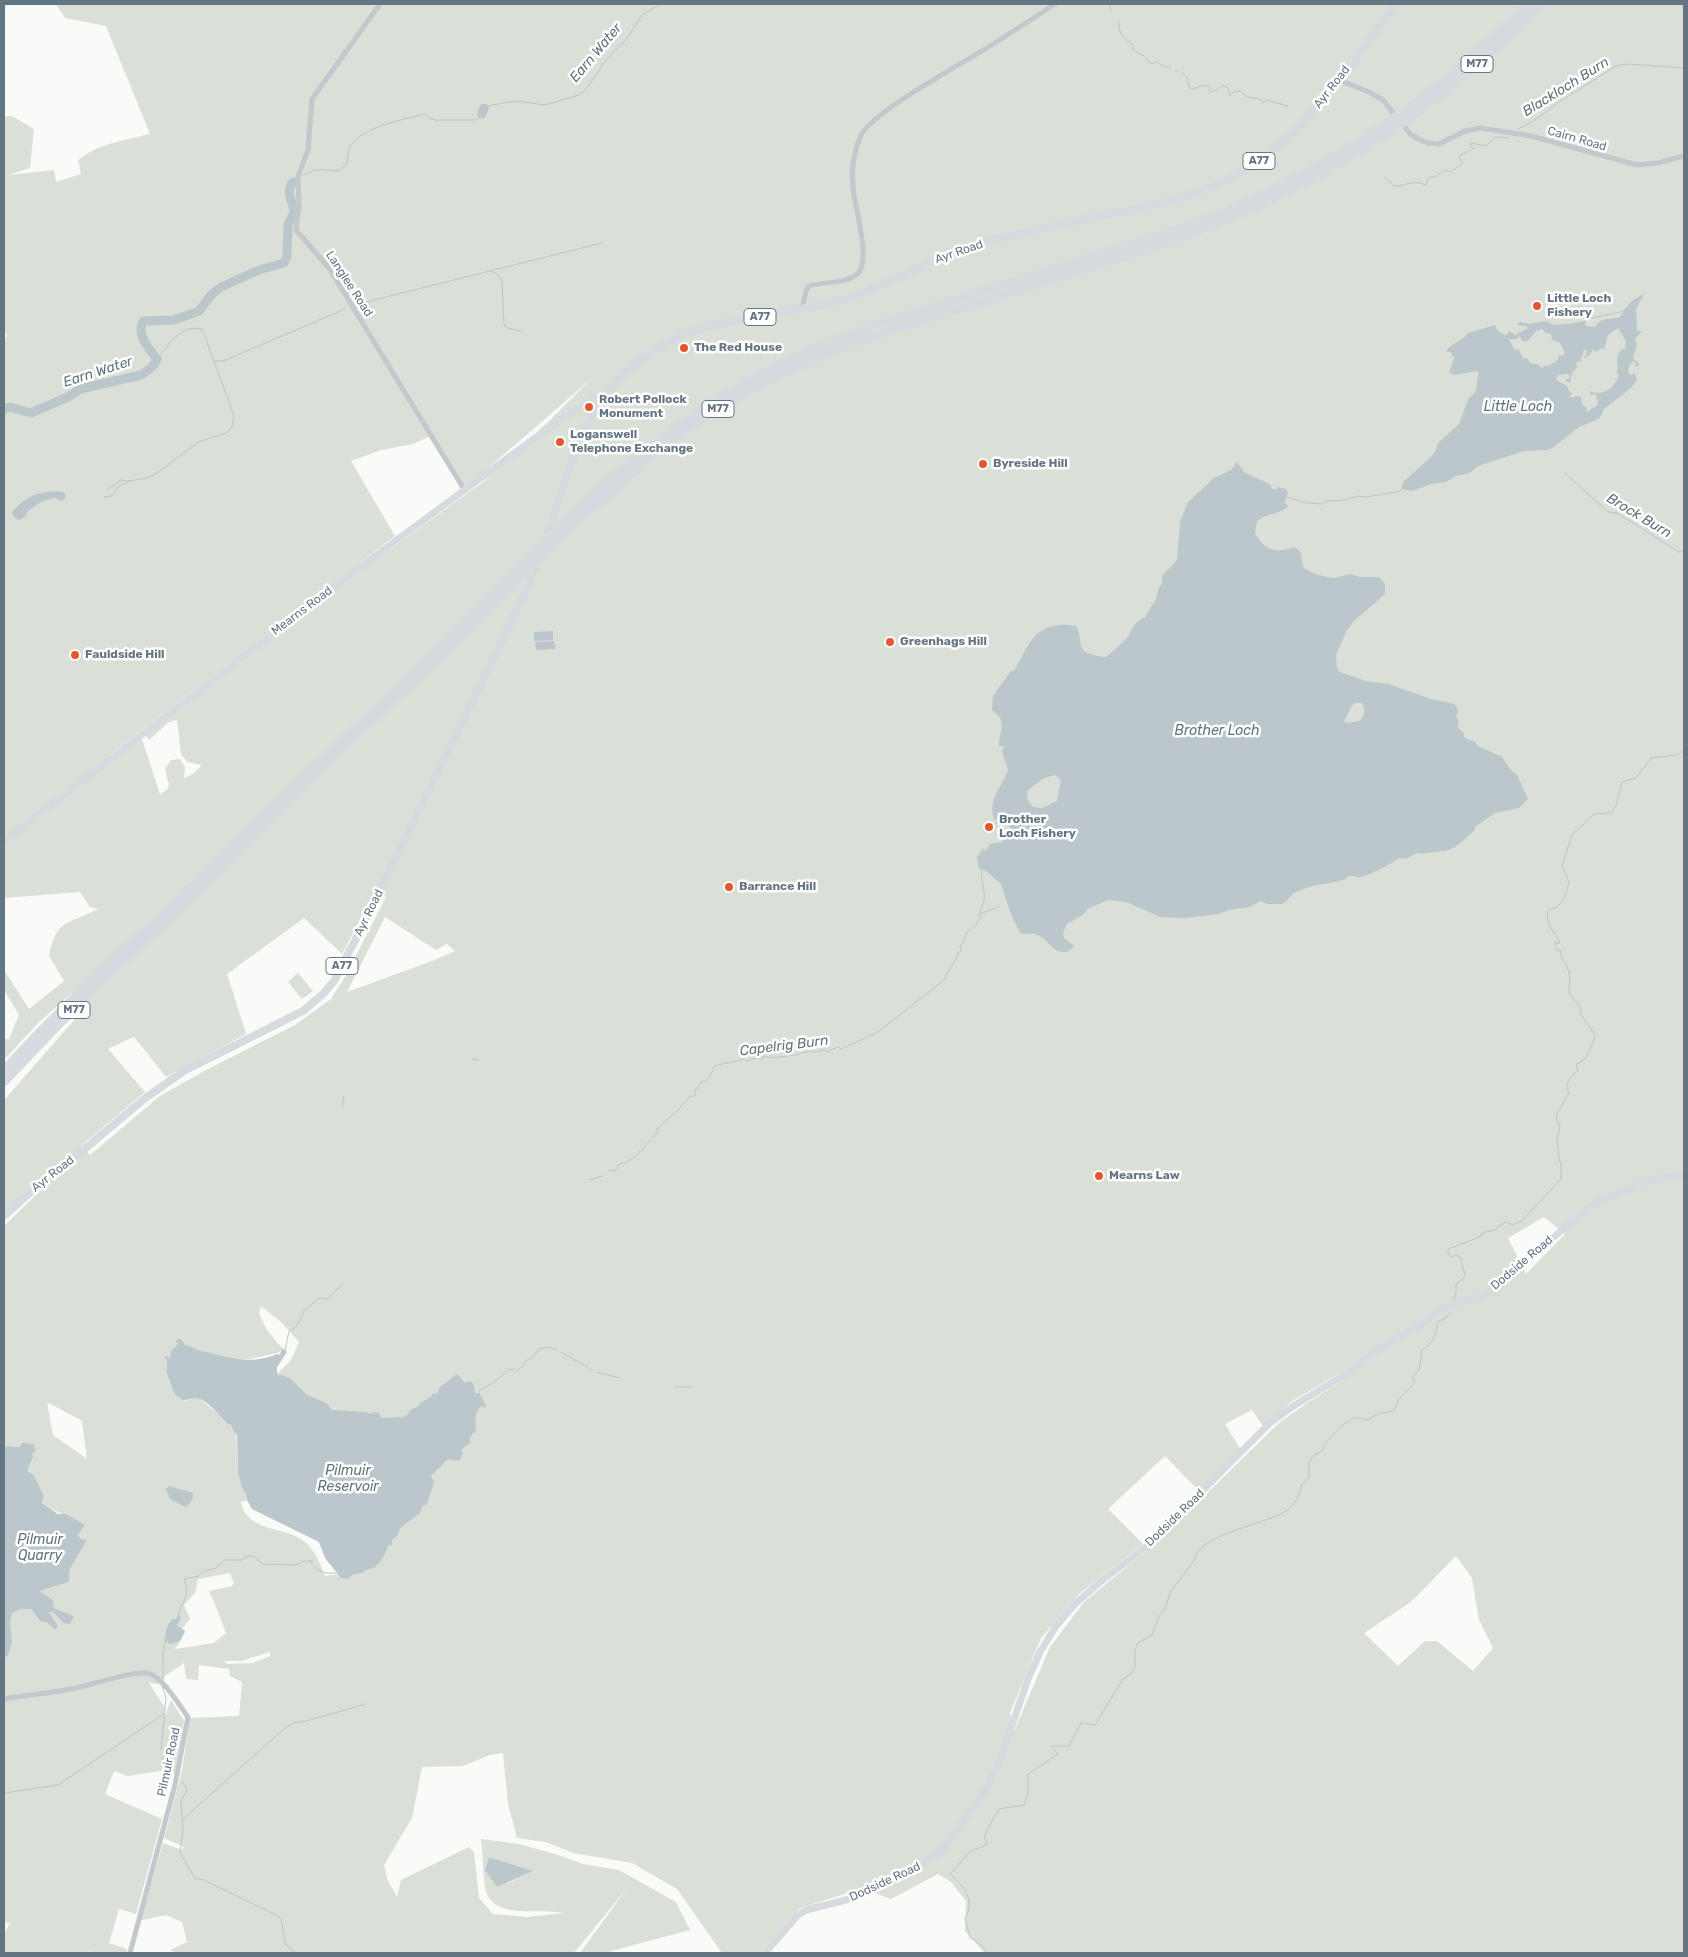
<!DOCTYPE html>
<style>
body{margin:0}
#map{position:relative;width:1688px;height:1957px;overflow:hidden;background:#fafaf8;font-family:Rubik,sans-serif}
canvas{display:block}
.frame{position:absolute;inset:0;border:5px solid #657683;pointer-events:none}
</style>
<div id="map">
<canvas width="1688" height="1957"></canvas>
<div class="frame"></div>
</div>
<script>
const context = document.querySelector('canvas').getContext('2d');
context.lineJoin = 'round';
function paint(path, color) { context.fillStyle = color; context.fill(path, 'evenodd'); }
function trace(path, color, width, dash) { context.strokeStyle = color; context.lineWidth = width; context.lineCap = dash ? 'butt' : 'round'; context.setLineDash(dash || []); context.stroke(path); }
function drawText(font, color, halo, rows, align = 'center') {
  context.font = font + ' Rubik,sans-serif'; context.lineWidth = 5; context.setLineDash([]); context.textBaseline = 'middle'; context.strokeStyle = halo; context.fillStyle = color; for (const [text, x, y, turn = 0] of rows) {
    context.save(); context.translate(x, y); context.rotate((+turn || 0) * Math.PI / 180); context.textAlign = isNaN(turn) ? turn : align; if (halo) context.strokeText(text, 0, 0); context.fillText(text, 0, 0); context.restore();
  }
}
paint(new Path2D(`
 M56 4H1684V1953H985L965 1931 966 1901 951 1882 938 1874 891 1899 875 1893 854 1891 800 1908 760 1953H722L677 1889 632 1863 573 1853 546 1842 517 1838 508 1804 503 1753 490 1755 463 1766 422 1767 412 1818 384 1865 387 1879 397 1897 401 1880 469 1847 474 1852 479 1898 493 1914 528 1917 563 1913C542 1908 497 1919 487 1894 483 1886 483 1851 481 1839L519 1844 555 1854 583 1864 619 1870 676 1902 690 1930 604 1953H580L627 1888 574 1953H176L170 1950 187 1942 182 1922 166 1915 143 1920 141 1919 163 1843 182 1850 184 1847 164 1838 182 1771 190 1718 239 1716 242 1682 230 1676 229 1669 199 1665 198 1680 186 1679 184 1663 165 1676 159 1684 149 1683 165 1708 164 1718 171 1700 184 1721 175 1773 166 1770 128 1776 114 1771 105 1794 162 1819 136 1914 119 1909 109 1943 127 1949 126 1953H96L90 1951 89 1953H4V1934L10 1923 4 1922V1655L8 1657C9 1652 12 1646 12 1641 12 1621 1 1608 31 1609L41 1622H47L57 1627 49 1612H53L63 1623 74 1616 54 1608 53 1600 40 1591 69 1582 70 1569 87 1540 80 1538 78 1535 85 1525C70 1517 56 1512 42 1503L44 1496 33 1474 27 1471 33 1457 31 1454 20 1447 6 1446 4 1451V1226L46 1185 36 1182 4 1212V1100L83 1010 72 993 38 1023 4 1060V1039H9L19 1015 4 990V970L29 1009 64 981 49 956C56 918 68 925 98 909L90 907 80 892 4 898V338L7 337 4 327V117L12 116 34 129 30 168 8 175 54 170 56 182 81 174 78 160C97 144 126 140 150 134L106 26 65 18ZM591 379 548 422 483 482 334 590 146 735 149 740 169 722 177 720 181 754 187 762 202 765 193 774 184 778 185 767 180 759 171 760 165 769 169 785 167 790 160 794 142 739 111 762 108 756 395 536 351 461 381 450 413 444 429 437 463 490ZM376 889 386 897 345 977 331 999 295 1025 204 1071 160 1096 90 1155 82 1145 145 1092 108 1049 134 1037 166 1077 246 1034 227 974 304 918 342 954ZM385 917 436 950 447 944 455 951 432 961 347 992ZM1544 1217 1565 1234 1526 1274 1508 1238ZM261 1306 282 1323 299 1342 291 1360 277 1374 347 1573 325 1576C320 1564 315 1550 305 1542 287 1526 246 1533 241 1502L247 1500 238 1472 236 1432 232 1428 231 1424 200 1399 195 1397 185 1401C170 1394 166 1375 167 1360L170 1358 171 1351 182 1343C188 1347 229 1360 237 1360 252 1359 266 1356 280 1352L282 1348 267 1330 259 1314ZM1397 1340 1337 1384 1310 1401 1279 1423 1158 1541 1084 1602 1050 1647 1014 1731 1010 1713 1041 1638 1080 1593 1143 1544 1108 1509 1165 1456 1198 1490 1241 1450 1225 1424 1252 1410 1263 1426 1294 1400ZM47 1402 82 1421 87 1459 53 1435ZM1456 1556 1472 1578 1479 1620 1493 1648 1473 1671 1437 1641H1425L1398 1666 1364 1633 1411 1602ZM230 1573 234 1583 232 1586 209 1591C215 1603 221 1620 226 1633L214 1643 175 1649 180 1642 175 1643 167 1641V1628L179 1616 177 1625 182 1629 190 1619 184 1605 195 1593 198 1579ZM270 1652V1656L253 1663 227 1664 224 1661H241ZM489 1857 532 1871 508 1883 485 1870Z
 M298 973 313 991 302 999 288 982Z`), '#dadfd7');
paint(new Path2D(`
 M1644 294 1636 309 1637 331H1642L1635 339 1637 345 1633 358 1639 364 1638 366H1635L1636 363 1633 361 1628 368 1629 374 1631 375 1635 373 1637 380 1631 388 1604 409 1602 415 1598 419 1579 427 1551 449 1543 451 1544 450 1524 451 1478 466 1470 473 1456 476 1446 482 1431 484 1412 491 1402 489 1403 482 1430 458 1435 452 1439 442 1459 424 1468 399 1476 391 1478 373 1477 371 1455 375 1449 373 1454 358 1450 352 1446 351C1452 343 1463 340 1468 333L1495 325 1497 330 1505 335 1508 334 1509 331 1515 335 1528 328 1526 326 1517 325 1520 322 1529 324 1546 321 1554 325 1575 323 1587 320 1589 318 1623 311 1633 300ZM1623 312 1620 317C1610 320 1601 317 1595 327L1586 326 1585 323 1590 319ZM1618 328 1626 341 1625 350 1622 349C1615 357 1617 361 1618 370L1616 372 1619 375C1614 388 1605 397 1589 391L1591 395 1595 394 1598 401 1597 406 1592 408 1588 412 1586 407 1582 405 1581 397 1577 396 1571 398 1570 395 1573 394 1568 390 1567 386 1556 380V379L1558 375 1568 374 1570 378 1565 380 1570 383 1572 373 1577 367 1576 362 1582 361 1581 359 1584 350H1587L1586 355 1583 359 1590 355 1593 349 1596 352 1602 348 1604 350 1608 335ZM1542 329 1546 333 1551 334 1552 340 1560 343 1565 353 1563 356 1559 355 1558 360 1549 366 1545 365 1542 369C1539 363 1535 364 1530 363L1527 358H1523L1519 350 1514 349 1509 339H1516L1520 336 1522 341H1528L1536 331Z
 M1237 462 1244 472 1271 485V488L1277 490V487L1286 489 1288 492 1285 502 1288 507C1279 514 1267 513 1257 521L1255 533C1264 550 1276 554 1294 547 1304 551 1300 559 1304 568L1315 574 1327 577 1335 578 1349 574 1361 577H1379L1385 584V594L1354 621 1346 632 1336 655 1337 668 1340 672 1365 681 1388 684 1431 699 1455 704 1458 711 1456 716 1459 723 1457 727 1463 732 1464 737 1469 740 1474 741 1478 746 1502 757 1511 770 1517 775 1528 799 1519 808 1495 813 1475 827V830C1466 837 1458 848 1445 851 1438 852 1429 852 1421 854L1418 853 1405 859 1399 858C1395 862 1366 877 1361 877 1357 878 1353 875 1349 876 1343 879 1350 878 1343 880 1325 885 1295 885 1286 902L1284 901 1283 904H1267L1260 901 1250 907 1228 910 1219 914 1185 918 1160 917 1126 902 1108 900 1087 909 1084 914 1067 924 1063 933 1064 938 1074 946 1069 951C1054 956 1050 941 1038 935 1034 933 1026 934 1021 934L1012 917 1001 884 986 871 979 869 977 857 982 849 986 850 990 845 988 844 1002 842 1012 830 1007 825 995 824 998 819 994 820C988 798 1001 789 1008 770L1002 752 1004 746H999C998 736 1005 728 1000 718 997 713 994 714 992 709L993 696 1011 671H1014C1016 666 1019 662 1022 657 1033 632 1048 621 1076 626 1082 635 1077 643 1085 652 1091 654 1099 657 1105 657 1108 657 1126 639 1128 637 1133 627 1135 621 1146 617 1147 610 1153 605 1156 599 1158 593 1158 588 1162 583V577L1165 572 1174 564 1177 559 1180 522 1188 502 1214 478 1231 470ZM1354 703H1362C1366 709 1364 716 1360 721L1346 723 1344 721C1348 716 1350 706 1354 703ZM1055 775 1061 780 1057 801 1043 808 1033 807 1027 799 1028 790 1044 778Z
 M64 492 66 497 62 501 55 498 43 501 28 511 25 517 19 520 13 516 12 512C27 495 41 490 64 492Z
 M553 631V640L534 641V632Z
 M554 641 555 649 536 650 535 642Z
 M178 1339H181L185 1345C191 1345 196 1350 203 1351 230 1358 250 1365 277 1354L280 1355 282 1348 287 1352 277 1367V1374L290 1378 307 1395 326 1403 332 1410 367 1412 370 1414 375 1412 380 1414 381 1418 403 1417 408 1415 410 1410 419 1406 420 1403 432 1396V1394L438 1393 439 1388 457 1374 465 1383 468 1381 473 1383 475 1393 480 1394 486 1406 485 1408 482 1406C473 1411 476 1422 476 1432L473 1433 469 1440 471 1442 461 1450 463 1453 459 1461 448 1459 431 1476 434 1482 427 1504 422 1506 420 1513 400 1528 397 1536 392 1540V1545H389C385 1553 381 1564 373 1568 368 1570 366 1569 362 1573L352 1575 347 1579 341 1578 325 1558 319 1542 256 1511 252 1509 247 1500 245 1492 243 1491 238 1472 237 1435 232 1428 231 1424H228C222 1418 205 1397 195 1398 192 1398 187 1400 183 1400L177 1396 173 1391 167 1374V1360L164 1357 166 1356 170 1358 171 1351 178 1344 176 1341Z
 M22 1443 33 1444 36 1450 32 1454 33 1457 27 1471 33 1474 44 1496 42 1503 58 1514H66L85 1525 78 1535 80 1538 87 1540 70 1569 69 1582 40 1591 53 1600 54 1608 74 1616 70 1624 63 1623 53 1612H49L58 1627 55 1630 47 1622H41L31 1609C2 1608 12 1622 12 1641 12 1646 9 1652 8 1657L4 1655V1451L6 1446 20 1447Z
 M169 1486 193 1493C193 1500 191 1504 185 1507L170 1499 166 1489Z
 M179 1615 181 1619 177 1625 185 1631C180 1642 182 1642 169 1644L167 1641H164L167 1627 172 1619H176Z
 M489 1857 533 1871 497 1887 485 1870Z`), '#bbc7cb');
trace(new Path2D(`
 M1109 4 1111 9
 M1119 23C1119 38 1125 37 1134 46L1132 49 1146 57 1150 64 1158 62 1164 67 1171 68
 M1175 71H1178
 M1181 72 1187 77 1189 87 1192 89 1205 85 1210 87 1209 92H1212C1220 90 1219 82 1228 88L1230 96 1234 91 1242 92 1247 97 1261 99 1263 103 1266 100 1288 106
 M1518 129 1532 122 1559 102 1616 66 1628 64 1684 68
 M303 175C308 173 313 170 318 170 326 168 333 173 341 169 351 165 345 153 351 145 365 126 402 120 425 114L429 118 435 120H476L481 117 482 109 492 105 516 101 545 105 579 95 587 88 606 60 629 36 641 16 660 4
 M1384 177 1394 186C1408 186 1413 179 1426 185L1428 178 1436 176 1445 170 1450 172 1462 164 1459 156 1473 149 1471 146V143L1486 146C1493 139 1495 135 1506 138L1509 137
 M490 271 497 274 502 280 504 325 508 328 521 331
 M354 305 602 243
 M157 359C169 344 181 324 202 329L214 361H223L345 309
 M214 361 227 396
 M1564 472 1608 512 1617 513 1679 552 1684 551
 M108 489 121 480 127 481 143 479 154 475 200 441 227 433 232 427 234 417 228 398
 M104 497 112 496 119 486 127 482
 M1286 497 1307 503 1323 504 1327 501 1346 500 1357 496 1367 497 1400 491 1402 489
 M980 913C980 908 983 906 984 901 986 891 980 881 982 871
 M472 1059 479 1060
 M342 1107 344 1096
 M610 1171 616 1170 619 1164C637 1161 644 1144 658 1133L657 1129 677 1111 690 1096H695V1089H698L700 1083C708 1082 712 1073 715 1066 725 1062 734 1063 744 1059L746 1061 756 1058 763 1059V1056C768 1059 789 1056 793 1055L796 1056C799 1052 812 1051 816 1052L822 1050 829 1052 830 1050 838 1047 841 1049 878 1032 944 980C947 971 957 960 958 953L961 951 960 947 964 941C964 934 971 928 977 924V921L981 918 980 914 998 907
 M589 1180 602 1176
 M1454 1300 1456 1293V1284L1463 1279 1465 1275 1460 1257 1456 1255 1451 1257 1448 1253V1249L1480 1237 1482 1233 1497 1229 1498 1226 1502 1225 1503 1223 1507 1222 1512 1225 1522 1221 1561 1179V1165L1559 1158 1557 1139 1560 1127 1556 1116 1569 1093C1563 1083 1572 1077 1578 1070L1576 1065 1586 1058 1594 1040 1595 1035 1581 1014 1580 1007 1569 993C1569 985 1571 977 1568 969 1565 961 1561 959 1560 950H1556L1555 943H1560C1555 932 1543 921 1549 910 1563 908 1566 894 1569 882L1562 866 1572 835 1594 814 1611 813 1616 806 1622 782 1636 778 1651 758 1678 755 1684 749
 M285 1351 289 1331 296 1327 304 1311 319 1298 327 1299 343 1284
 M561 1352 592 1370
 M516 1371 522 1367 527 1360 531 1359 539 1349 549 1347 557 1350
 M597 1372 619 1378
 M675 1387H692
 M479 1394 480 1390 493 1383 508 1370 514 1369
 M310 1561C316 1572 325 1574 336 1573
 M177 1619C179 1615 179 1610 181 1607 188 1594 188 1593 184 1579L199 1576 202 1572 216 1568 225 1560H241L249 1556 255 1557 262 1564 296 1565 304 1561H313
 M163 1680C164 1666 161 1653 166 1640
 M161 1750 166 1698 162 1686
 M182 1781 187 1790 181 1801 183 1831 180 1853C186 1862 190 1871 196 1879L204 1880 278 1916 281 1919 286 1945 296 1953
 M4 1793 58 1785 164 1714
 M183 1819 285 1728 293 1723 306 1721 366 1704
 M987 1953 978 1942 970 1938 965 1918C976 1902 964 1885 950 1874L971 1851 987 1845 984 1836 999 1809 1024 1805 1028 1794V1774L1058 1754 1051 1746H1069L1081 1723 1095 1725 1123 1679 1132 1673 1135 1666V1650L1138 1643 1152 1635 1159 1616 1165 1608 1171 1591 1194 1561C1198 1532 1270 1525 1290 1508 1297 1501 1300 1493 1302 1484L1309 1478V1463L1313 1456 1323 1450 1324 1445 1341 1426 1355 1417 1367 1420 1380 1413 1394 1411 1399 1399 1411 1387 1415 1380 1412 1378 1419 1370 1422 1350C1433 1344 1437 1334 1437 1322L1446 1318 1450 1313`), '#bbc7cb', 1);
trace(new Path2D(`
 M482 114 484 108
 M4 409 10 407 31 413 68 397 80 389 141 375C147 371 155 366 157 359 149 349 135 333 144 321L174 320 199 311 211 295 221 287 259 270 284 263 287 256 288 224 294 213C294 202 284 192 293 182`), '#bbc7cb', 9);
trace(new Path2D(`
 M543 545 552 520
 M529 585 537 561`), '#d5d9db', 8, [8, 4]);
trace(new Path2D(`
 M380 4 312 99 308 150 298 176 299 208 296 230 329 268 465 491
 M1339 80 1369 92 1383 100 1411 135 1427 143 1439 144 1465 131 1481 128 1531 136 1637 165 1658 163 1684 156
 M802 309 806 291 809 286C824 281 842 285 856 275 873 264 854 205 853 187 851 170 854 151 861 135 874 111 958 66 985 49 1008 35 1032 19 1055 4
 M4 1699C28 1695 52 1693 76 1688 92 1685 136 1669 150 1674 163 1678 180 1706 188 1717L175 1785 130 1953`), '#c3c8cc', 5);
trace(new Path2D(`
 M4 841 340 582 543 432 596 396 607 394
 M765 1953 798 1915 806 1910 846 1900 917 1868 941 1852 987 1788 998 1765 1028 1679 1040 1652 1056 1626 1076 1603 1099 1583 1148 1545 1270 1423 1295 1405 1346 1374 1393 1339 1418 1327 1438 1311 1459 1302 1478 1298 1495 1287 1509 1272 1545 1245 1579 1215 1599 1201 1642 1183 1665 1177 1684 1175`), '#d6dbdf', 7);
trace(new Path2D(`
 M552 520C563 487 573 453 589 422 613 374 659 339 710 326 751 315 793 312 834 302 882 290 924 261 971 246 1021 231 1074 222 1125 211 1165 202 1205 194 1240 173 1308 134 1350 65 1396 4
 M4 1216 54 1171 81 1152 144 1099 184 1071 303 1011 323 994 334 981 361 929 529 585`), '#d6dbdf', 8);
trace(new Path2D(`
 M4 1070 38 1034 100 972 203 876 618 472 706 406 762 374 817 347 875 325 1174 231 1226 212 1269 192 1350 148 1423 98 1485 45 1528 4
 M4 1082 62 1021 559 540C607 495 654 450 709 414 788 363 874 335 963 308 1032 286 1102 264 1171 241 1315 189 1434 116 1540 4`), '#d6dbdf', 9);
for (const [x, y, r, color] of [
 [1537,306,5,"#e4572e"],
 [684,348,5,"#e4572e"],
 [589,407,5,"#e4572e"],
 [560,442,5,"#e4572e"],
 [983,464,5,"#e4572e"],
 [890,642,5,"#e4572e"],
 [75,655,5,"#e4572e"],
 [989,827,5,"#e4572e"],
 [729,887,5,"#e4572e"],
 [1099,1176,5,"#e4572e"]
]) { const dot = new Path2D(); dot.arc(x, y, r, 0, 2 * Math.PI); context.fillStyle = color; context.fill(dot); trace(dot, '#fff', 2); }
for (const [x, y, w] of [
 [1477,64,32],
 [1259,161,32],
 [760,317,32],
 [718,409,32],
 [342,966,32],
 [74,1010,32]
]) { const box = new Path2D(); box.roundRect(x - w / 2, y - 8.5, w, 17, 4); context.fillStyle = '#fff'; context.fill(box); trace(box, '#657683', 1); }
drawText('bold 11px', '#657683', null, [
 ["M77",1477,64],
 ["A77",1259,161],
 ["A77",760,317],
 ["M77",718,409],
 ["A77",342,966],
 ["M77",74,1010]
]);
drawText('12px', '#657683', '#fff', [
 ["Ayr Road",1332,87,-52],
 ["Cairn Road",1577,139,16],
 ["Ayr Road",959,252,-19],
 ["Langlee Road",349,284,57],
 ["Mearns Road",302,611,-37],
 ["Ayr Road",369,913,-64],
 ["Ayr Road",53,1174,-38],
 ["Dodside Road",1522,1263,-40],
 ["Dodside Road",1175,1518,-44],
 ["Pilmuir Road",169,1762,-78],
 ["Dodside Road",885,1882,-25]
]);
drawText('bold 12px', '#657683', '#fff', [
 ["Little Loch",1547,299],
 ["Fishery",1547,313],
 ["The Red House",694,348],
 ["Robert Pollock",599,400],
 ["Monument",599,414],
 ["Loganswell",570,435],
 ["Telephone Exchange",570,449],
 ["Byreside Hill",993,464],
 ["Greenhags Hill",900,642],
 ["Fauldside Hill",85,655],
 ["Brother",999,820],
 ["Loch Fishery",999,834],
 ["Barrance Hill",739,887],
 ["Mearns Law",1109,1176]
], 'left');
drawText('italic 14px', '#60757c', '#fff', [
 ["Earn Water",596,53,-50],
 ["Blackloch Burn",1566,87,-32],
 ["Earn Water",98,372,-18],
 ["Little Loch",1518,407],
 ["Brock Burn",1639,516,31],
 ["Brother Loch",1217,731],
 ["Capelrig Burn",784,1046,-7],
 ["Pilmuir",348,1471],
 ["Reservoir",348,1487],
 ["Pilmuir",40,1540],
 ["Quarry",40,1556]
]);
</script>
